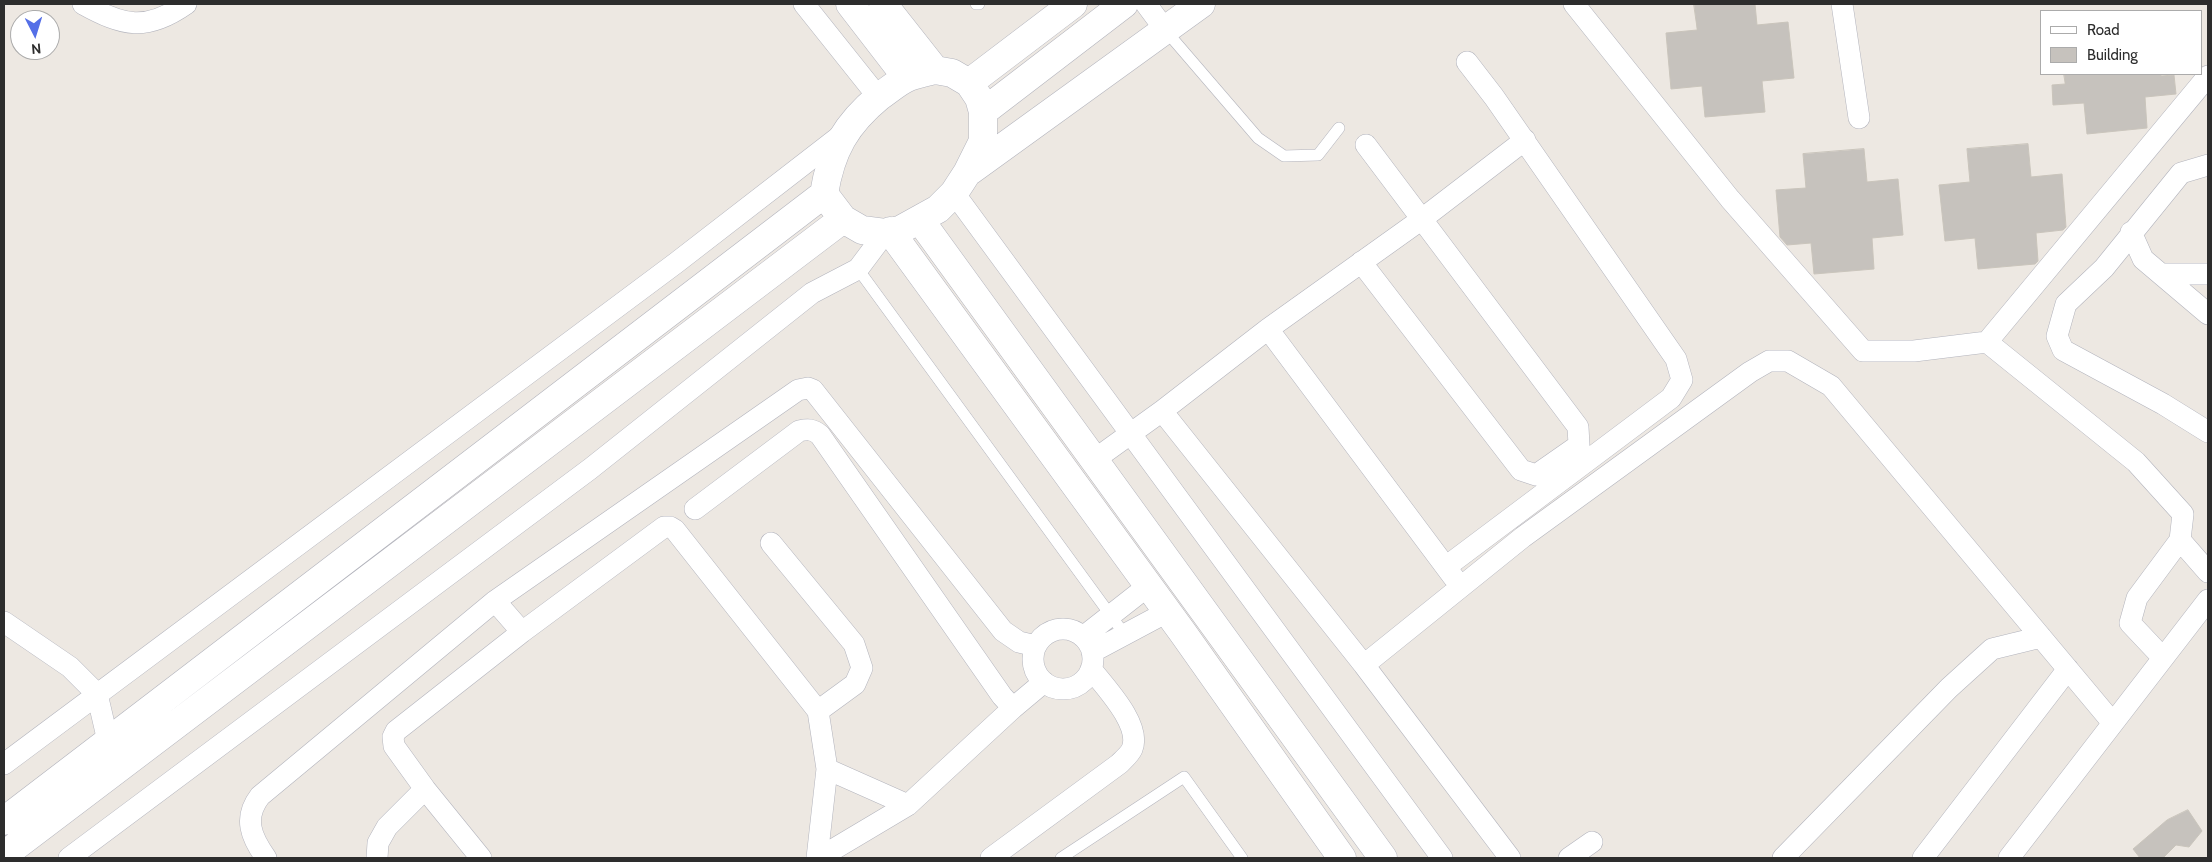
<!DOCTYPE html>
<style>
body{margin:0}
#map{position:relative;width:2212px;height:862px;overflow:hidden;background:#ede8e2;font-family:Cabin,sans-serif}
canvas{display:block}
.frame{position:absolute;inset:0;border:5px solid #2d2d2d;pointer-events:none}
.legend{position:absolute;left:2040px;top:10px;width:162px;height:65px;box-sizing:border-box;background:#fff;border:1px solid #ababab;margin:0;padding:6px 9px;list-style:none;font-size:15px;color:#2d2d2d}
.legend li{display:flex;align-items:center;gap:10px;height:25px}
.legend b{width:25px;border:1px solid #ababab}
.north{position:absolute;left:10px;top:10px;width:50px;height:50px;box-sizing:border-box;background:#fff;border:1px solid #ababab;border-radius:50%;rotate:175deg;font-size:14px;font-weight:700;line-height:20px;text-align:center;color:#2d2d2d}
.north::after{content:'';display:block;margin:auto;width:18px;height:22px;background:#556fe7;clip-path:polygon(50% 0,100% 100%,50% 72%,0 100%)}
</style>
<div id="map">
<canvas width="2212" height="862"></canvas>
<div class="frame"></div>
<ul class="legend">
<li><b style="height:6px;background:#fff"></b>Road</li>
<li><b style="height:14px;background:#c6c2bd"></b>Building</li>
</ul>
<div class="north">N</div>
</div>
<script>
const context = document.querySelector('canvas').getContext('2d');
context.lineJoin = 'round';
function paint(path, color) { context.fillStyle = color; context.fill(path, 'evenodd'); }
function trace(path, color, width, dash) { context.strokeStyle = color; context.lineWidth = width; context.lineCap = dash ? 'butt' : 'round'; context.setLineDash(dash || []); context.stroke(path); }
const building = new Path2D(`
 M1694 4H1755L1757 25 1788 22 1794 78 1762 81 1765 112 1705 117 1702 86 1671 89 1666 33 1697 30Z
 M2064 74H2161V76L2174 75 2176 94 2145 97 2147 128 2087 134 2084 103 2053 105 2052 85 2065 84Z
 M2028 144 2031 177 2062 174 2066 227 2063 230 2036 233 2038 261 2035 264 1978 269 1975 238 1945 241 1939 185 1970 182 1967 149Z
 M1864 149 1867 182 1898 179 1903 235 1872 238 1874 269 1814 274 1811 243 1787 245 1780 237 1776 190 1806 188 1803 154Z
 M2188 810 2202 831 2189 847 2176 845 2163 858H2140L2133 849 2167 820Z`);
paint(building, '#c6c2bd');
trace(building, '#c9c4bb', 1);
const service = new Path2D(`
 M976 4H979
 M1166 31 1258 138 1284 156 1318 155 1339 128
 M858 269 1125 635
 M1061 858 1184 777 1242 858`);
const minor = new Path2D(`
 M83 4C123 26 146 32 186 4
 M804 4 879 98
 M1146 4 1166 31
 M1574 4 1730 199 1863 351H1914L1987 342 2208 76
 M1842 4 1859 118
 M2208 165 2181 173 2104 268 2066 304 2057 336 2063 350 2163 404 2208 432
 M954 193 1442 858
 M2131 232 2143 259 2208 314
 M1361 262 1521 470 1536 475 1579 445 1578 427 1366 145
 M2161 274H2208
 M1268 329 1454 578
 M1987 342 2136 462 2183 514 2180 540 2137 598 2130 623 2163 658
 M1162 411 1364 665 1510 858
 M1094 460 1162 411 1268 329 1422 219 1525 140
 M695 509 799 431C808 429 813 429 820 435L1002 696 1013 708 1044 682
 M2180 540 2208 572
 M771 543 854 644 862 668 855 684 818 711 827 769 908 805
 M1447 566 1671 398 1682 380 1676 359 1494 97 1467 62
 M495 601 522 632
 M4 622 70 667 97 694 108 741
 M1033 659a30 30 0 1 1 60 0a30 30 0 1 1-60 0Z
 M1083 637 1148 586
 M1092 652 1167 612
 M1364 665 1523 537 1750 372 1769 361H1788L1831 386 2112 722
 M4 764 676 263 844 133
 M69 858 590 469 812 293 858 269 885 233
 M266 858C251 837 243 818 260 796L495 601 798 390 808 388 813 390 1003 631 1019 642 1036 646
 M377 858 378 843 387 827 425 789
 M481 858 425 789 394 746 393 737 396 731 522 632 664 527H670L675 530 818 711
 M817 858 827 769
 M819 858 908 805 1013 708
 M991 858 1119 764C1123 760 1130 754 1132 749 1142 725 1105 687 1091 669
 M1569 858 1592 842
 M1783 858 1949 688 1992 649 2041 637
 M1923 858 2068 669
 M2009 858 2208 600`);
const tertiary = new Path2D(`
 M850 4 907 78
 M883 4 935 70
 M935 70 952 73 969 83 979 98 983 112V141L967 173 954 193 938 209 900 230 885 233 862 230 843 219 824 194C831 150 846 124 880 96 889 90 899 81 909 77 918 74 927 72 935 70Z
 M969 83 1073 4
 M983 112 1124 4
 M970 171 1201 4
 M920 220 1383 858
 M890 231 1183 633 1342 858
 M4 821 824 194
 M4 855 843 219`);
trace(service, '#b2b3bc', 12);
trace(minor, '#b2b3bc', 22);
trace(tertiary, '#b2b3bc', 29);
trace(service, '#fff', 11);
trace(minor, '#fff', 21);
trace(tertiary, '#fff', 28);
</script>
